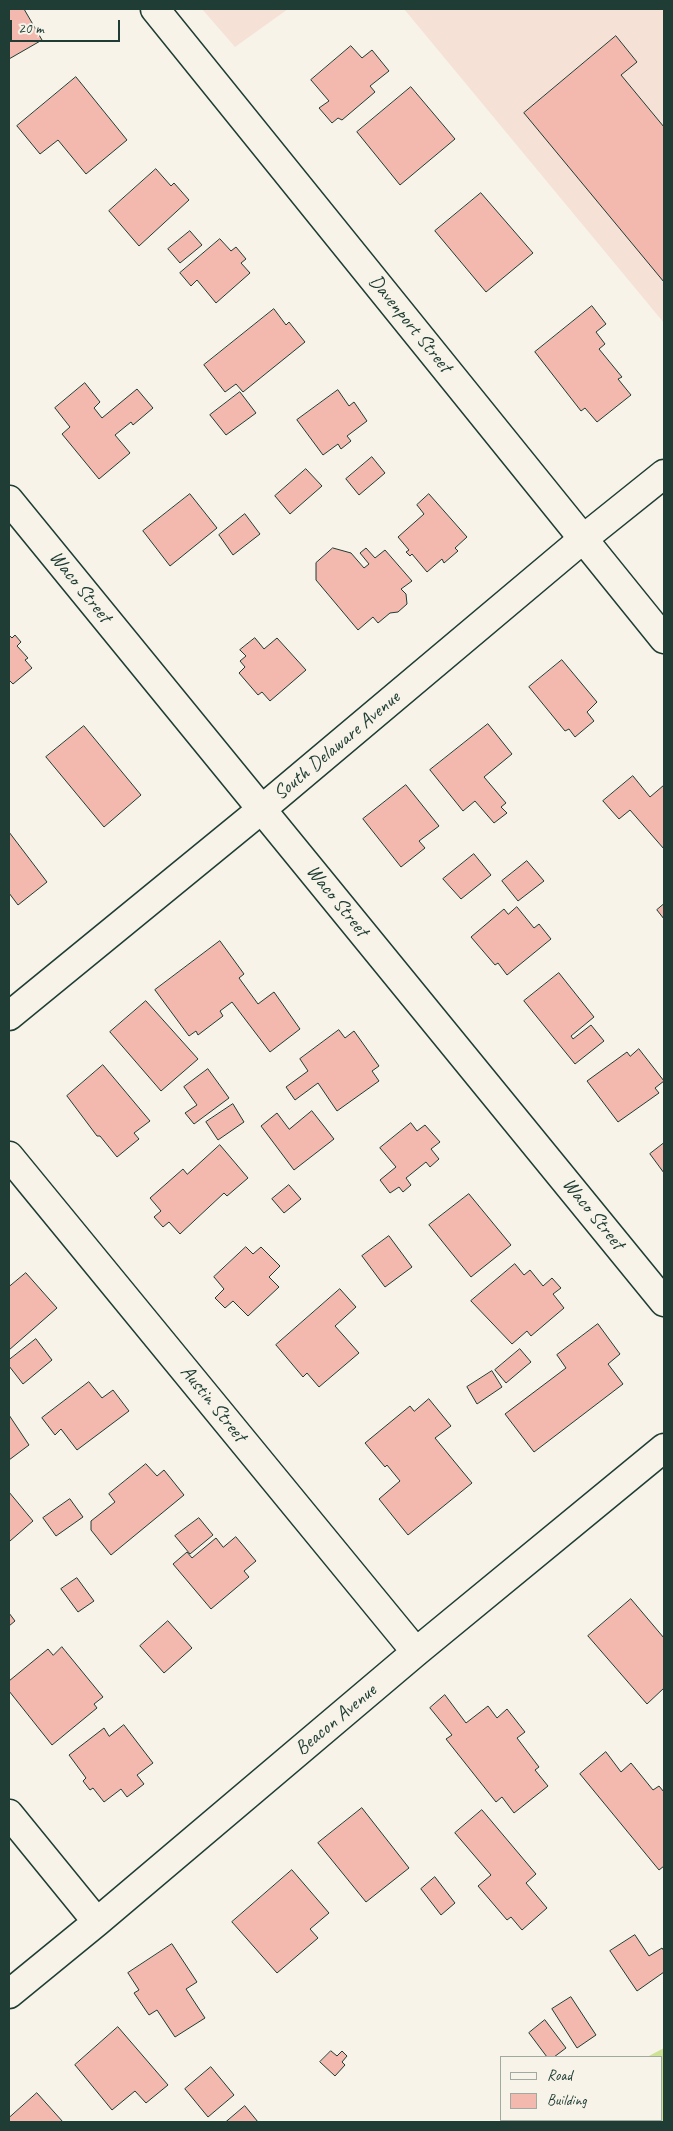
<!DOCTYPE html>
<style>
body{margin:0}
#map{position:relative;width:673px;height:2131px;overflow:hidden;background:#f7f3e8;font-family:Caveat,sans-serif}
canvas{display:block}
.frame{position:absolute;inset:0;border:10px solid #1f3d34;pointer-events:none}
.legend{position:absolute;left:500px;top:2056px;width:162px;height:65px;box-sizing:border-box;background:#f7f3e8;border:1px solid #a1aaa0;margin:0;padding:6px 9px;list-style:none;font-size:15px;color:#1f3d34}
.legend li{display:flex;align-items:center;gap:10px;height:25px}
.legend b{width:25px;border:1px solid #a1aaa0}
.scale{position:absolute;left:10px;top:20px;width:110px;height:22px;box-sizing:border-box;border:2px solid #1f3d34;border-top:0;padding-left:6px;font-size:15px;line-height:18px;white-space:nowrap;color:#1f3d34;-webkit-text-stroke:4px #f7f3e8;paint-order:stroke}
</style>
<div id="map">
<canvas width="673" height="2131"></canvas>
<div class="frame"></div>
<ul class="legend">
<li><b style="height:6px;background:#f7f3e8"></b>Road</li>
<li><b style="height:14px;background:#f3b8ae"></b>Building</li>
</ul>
<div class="scale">20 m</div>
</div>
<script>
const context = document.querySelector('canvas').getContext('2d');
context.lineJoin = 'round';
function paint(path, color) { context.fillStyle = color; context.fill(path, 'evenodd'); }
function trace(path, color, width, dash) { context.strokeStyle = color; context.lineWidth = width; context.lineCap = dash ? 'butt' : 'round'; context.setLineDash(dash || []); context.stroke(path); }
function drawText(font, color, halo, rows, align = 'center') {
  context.font = font + ' Caveat,sans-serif'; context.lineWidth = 4.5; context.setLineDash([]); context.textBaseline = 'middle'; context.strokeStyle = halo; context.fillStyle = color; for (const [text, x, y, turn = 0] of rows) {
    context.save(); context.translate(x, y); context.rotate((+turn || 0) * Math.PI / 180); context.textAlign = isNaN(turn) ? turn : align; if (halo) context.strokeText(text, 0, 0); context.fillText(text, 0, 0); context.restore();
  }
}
paint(new Path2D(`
 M202 9H288L235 47Z
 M404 9H664V323Z`), '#f6e1d7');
paint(new Path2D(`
 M664 2048V2122H513L517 2120H662V2057H647Z`), '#cee296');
const building = new Path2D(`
 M9 9H24L42 40 9 59Z
 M616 36 637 62 621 75 664 127V282L524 113Z
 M351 46 362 58 372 50 389 71 370 86 375 92 342 120 338 118 332 123 319 108 329 101 311 80Z
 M76 77 127 140 86 174 58 140 40 154 17 126Z
 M411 87 455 139 400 185 357 132Z
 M156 169 171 186 174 183 189 200 139 246 109 211Z
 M481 193 533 253 486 292 435 231Z
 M190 231 202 245 180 263 168 249Z
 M220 239 231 251 236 247 246 259 241 263 250 273 216 303 197 280 191 286 180 273Z
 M592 306 606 324 596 332 605 344 599 349 622 377 618 379 631 395 597 422 585 408 581 411 535 352Z
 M274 309 286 325 289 322 305 342 243 392 236 384 225 392 204 365Z
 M85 383 100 402 94 408 102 418 137 389 153 408 133 425 131 422 115 435 130 453 99 479 62 434 70 427 55 408Z
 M338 390 349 406 354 402 367 421 347 436 351 441 341 449 338 444 323 455 297 420Z
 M240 392 256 413 226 435 210 415Z
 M372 457 385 473 359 495 346 479Z
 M306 469 322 486 290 514 275 496Z
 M190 494 217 528 170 566 143 531Z
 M429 494 467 537 455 548 458 551 444 563 442 559 427 572 412 554 410 556 406 552 409 550 398 537 424 514 417 505Z
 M245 514 260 534 233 555 219 535Z
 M333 548 351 553 364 568 369 564 360 553 366 548 375 558 385 550 412 581 401 589 406 594 407 604 398 612 390 613 378 623 373 617 358 630 316 580V563Z
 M9 635 12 638 15 635 21 642 17 646 28 658 25 660 32 668 13 684 10 681 9 682Z
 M255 638 264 649 277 638 306 670 270 701 262 692 258 695 239 673 245 667 240 661 246 656 240 650Z
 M562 660 597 702 587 712 594 721 575 737 569 729 565 731 529 687Z
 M488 724 512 754 484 777 506 803 501 807 507 813 494 823 475 801 463 811 430 770Z
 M84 726 141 795 104 827 46 757Z
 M633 776 650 797 664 785V849L630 810 619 819 603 801Z
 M406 785 439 826 419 841 425 848 401 867 363 819Z
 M9 832 47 882 18 905 9 893Z
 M474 854 491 875 461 899 443 879Z
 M527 861 544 881 518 901 502 881Z
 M664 904V919L657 910Z
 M517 907 534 928 539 924 551 939 507 975 498 963 495 965 471 937 504 909 508 914Z
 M220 941 244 974 239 978 258 1004 274 992 300 1029 270 1052 232 1002 220 1011 223 1016 198 1035 196 1031 189 1036 155 990Z
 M559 973 594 1017 571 1036 573 1039 591 1025 604 1041 575 1064 524 1001Z
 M146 1001 198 1059 161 1091 110 1032Z
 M339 1030 345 1038 354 1031 379 1066 372 1071 379 1081 337 1111 318 1083 295 1100 286 1087 308 1071 300 1059Z
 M639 1049 664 1081 655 1088 659 1093 618 1122 587 1081 627 1052 630 1056Z
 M103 1065 150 1121 134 1133 139 1139 117 1157 100 1136H97L67 1096Z
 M208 1069 229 1098 194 1124 185 1113 197 1105 184 1087Z
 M233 1104 244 1122 218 1140 206 1122Z
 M312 1111 334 1139 294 1170 261 1126 277 1113 289 1129Z
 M411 1123 417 1131 425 1125 440 1142 431 1149 439 1159 430 1167 426 1162 406 1178 411 1185 403 1192 399 1187 390 1193 380 1180 396 1167 380 1148Z
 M664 1143V1173L650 1154Z
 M220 1145 248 1178 227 1196 224 1193 180 1234 169 1222 163 1227 154 1217 161 1211 150 1198 183 1169 187 1174Z
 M289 1185 301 1199 284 1213 272 1199Z
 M469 1194 511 1245 471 1277 429 1225Z
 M389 1236 412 1267 385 1287 362 1256Z
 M246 1247 253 1254 261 1247 280 1266 269 1277 279 1287 248 1316 233 1301 225 1308 215 1298 224 1289 214 1277Z
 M515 1264 524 1275 530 1270 543 1286 552 1278 561 1288 553 1294 564 1308 531 1336 527 1331 512 1344 471 1301Z
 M26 1273 57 1308 9 1350V1287Z
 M340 1289 356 1307 335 1326 359 1353 319 1387 307 1373 303 1377 276 1345Z
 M598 1324 620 1354 608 1364 623 1384 534 1452 505 1414 566 1368 557 1355Z
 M36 1339 52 1360 23 1384 9 1366V1360Z
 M520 1349 531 1362 506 1383 495 1370Z
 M492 1371 502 1387 477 1404 467 1387Z
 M89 1382 102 1398 113 1390 129 1411 77 1450 61 1429 55 1435 42 1418Z
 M429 1399 451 1426 435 1438 472 1483 408 1535 379 1499 400 1481 387 1465 385 1467 365 1443 410 1406 414 1411Z
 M9 1415 29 1445 9 1460Z
 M146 1464 157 1476 164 1470 184 1495 111 1555 91 1530V1521L115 1502 109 1494Z
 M9 1492 33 1521 10 1541 9 1539Z
 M70 1499 83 1517 56 1536 43 1518Z
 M199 1518 213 1535 190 1554 175 1536Z
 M236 1537 256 1561 244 1571 249 1577 211 1609 173 1564 187 1552 192 1558 216 1538 223 1547Z
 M77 1578 94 1601 78 1612 61 1589Z
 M631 1599 664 1638V1688L647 1704 588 1636Z
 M9 1613 15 1621 9 1626Z
 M168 1621 192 1648 164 1673 140 1646Z
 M62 1647 103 1697 94 1704 97 1708 52 1745 9 1691V1681L48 1649 53 1655Z
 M445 1695 466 1723 488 1706 497 1718 507 1709 525 1732 517 1738 539 1767 535 1770 548 1786 514 1813 502 1797 496 1802 446 1739 452 1735 430 1708Z
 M124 1725 153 1763 137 1775 144 1784 127 1797 121 1789 104 1802 93 1788 90 1790 83 1781 86 1778 69 1755 104 1728 109 1736Z
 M606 1752 621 1772 631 1763 653 1790 659 1786 664 1792V1866L659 1870 580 1774Z
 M362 1808 409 1868 366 1902 318 1843Z
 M482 1810 536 1874 526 1883 547 1908 522 1930 511 1917 507 1920 478 1886 491 1875 455 1833Z
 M292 1870 329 1913 310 1929 318 1938 277 1973 232 1922Z
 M435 1877 455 1903 441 1915 421 1889Z
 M635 1935 649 1956 662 1948 664 1951V1972L637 1991 610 1951Z
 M172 1944 197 1982 186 1989 205 2018 175 2037 157 2010 149 2015 134 1993 139 1990 128 1973Z
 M571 1997 596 2035 577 2048 552 2009Z
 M545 2020 566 2048 554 2057H547L529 2033Z
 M118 2027 168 2085 146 2103 135 2091 112 2110 75 2065Z
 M331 2051 337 2056 342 2051 347 2056 342 2062 345 2065 335 2076 320 2062Z
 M211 2067 234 2095 208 2117 185 2089Z
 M37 2093 63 2122H9V2118Z
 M245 2106 258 2122H226Z`);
paint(building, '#f3b8ae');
trace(building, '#1f3d34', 1);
const street = new Path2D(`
 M155 9 664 639
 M9 500 664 1302
 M9 1156 416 1652
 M9 1814 97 1922
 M9 1994 97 1922 416 1652 664 1448`);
const secondary = new Path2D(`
 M9 1016 262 809 583 539 664 474`);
trace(street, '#1f3d34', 31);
trace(secondary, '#1f3d34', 31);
trace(street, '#f7f3e8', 28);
trace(secondary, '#f7f3e8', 28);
drawText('20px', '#1f3d34', '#f7f3e8', [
 ["Davenport Street",410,324,51],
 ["Waco Street",80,587,51],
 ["South Delaware Avenue",337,746,-40],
 ["Waco Street",337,901,51],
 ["Waco Street",593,1214,51],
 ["Austin Street",213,1404,51],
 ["Beacon Avenue",336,1720,-40]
]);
</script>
